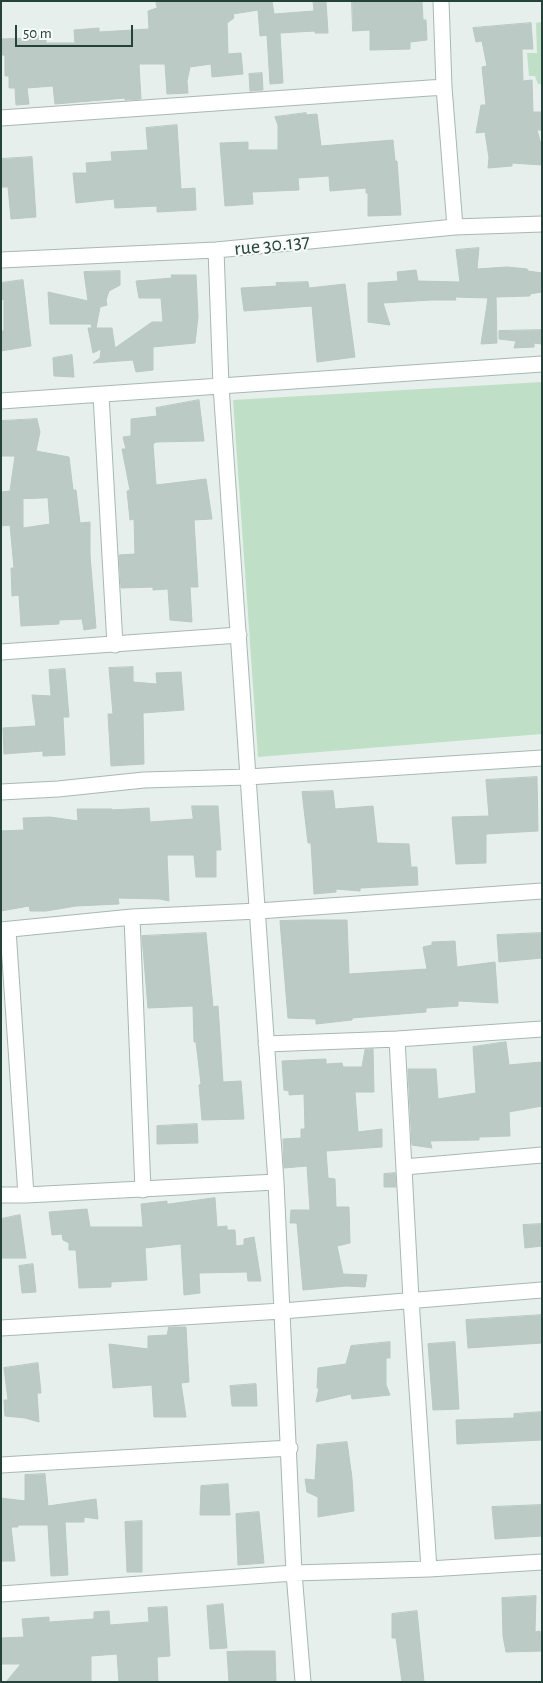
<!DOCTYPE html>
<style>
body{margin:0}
#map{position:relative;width:543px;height:1683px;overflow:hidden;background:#e6efeb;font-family:"Alegreya Sans",sans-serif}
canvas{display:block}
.frame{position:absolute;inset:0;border:2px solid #244239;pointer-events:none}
.scale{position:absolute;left:15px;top:25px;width:118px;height:22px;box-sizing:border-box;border:2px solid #244239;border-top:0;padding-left:6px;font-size:15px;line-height:18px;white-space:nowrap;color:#244239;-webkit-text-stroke:4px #f7fbf9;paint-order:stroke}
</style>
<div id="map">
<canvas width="543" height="1683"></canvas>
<div class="frame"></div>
<div class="scale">50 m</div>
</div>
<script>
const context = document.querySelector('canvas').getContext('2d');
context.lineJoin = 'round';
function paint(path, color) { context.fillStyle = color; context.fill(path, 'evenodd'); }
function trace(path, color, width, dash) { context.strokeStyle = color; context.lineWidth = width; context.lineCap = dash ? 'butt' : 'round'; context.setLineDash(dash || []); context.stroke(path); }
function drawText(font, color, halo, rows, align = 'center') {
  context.font = font + ' "Alegreya Sans",sans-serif'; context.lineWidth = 4; context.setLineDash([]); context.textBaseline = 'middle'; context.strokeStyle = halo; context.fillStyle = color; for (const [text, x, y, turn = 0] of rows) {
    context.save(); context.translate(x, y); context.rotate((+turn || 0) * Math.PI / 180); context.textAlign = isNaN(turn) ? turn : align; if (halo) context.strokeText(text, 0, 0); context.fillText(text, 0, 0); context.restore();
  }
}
paint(new Path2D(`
 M542 22V84H538L535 76H529L527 53H537L536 23Z
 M542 382V734L258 757 233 400Z`), '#bfe0c7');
const building = new Path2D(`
 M156 1H272L274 14 314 11 313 1H326L328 33H315V31L280 33 283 83 270 84 267 35 260 36 258 10 233 14 234 18 227 23 228 54 241 53 243 74 212 77 211 64 190 67 187 81 188 93 167 94 165 64H139L141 99 125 100V98L55 104 53 86 27 88 29 104 16 105 15 88H9V76H5V55H2V39L28 38V36L46 35V43H75L74 30 99 28V32L149 29 148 11 157 8Z
 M352 1H422L423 20H426L427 40 410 42V49L370 50V30L353 31Z
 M531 23 533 49H522L523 81 532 80 533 112H542V130H537L542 148V165L512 163V166L488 168 489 158 485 132 476 133 481 105H486L482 67 487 66 482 41 476 42 473 28Z
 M262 73 263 90 250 91 249 74Z
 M306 113V115L317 114 321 146 393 140 395 161H397L401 215 368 216V193H366V188L330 191 329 176 298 178 299 190 252 192 253 204 225 206 220 143 248 142V150H278V125L275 117Z
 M177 125 181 189 195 188 196 210 157 212V206L115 208 114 199 76 203 73 173H87L86 163 112 161 111 152 148 150 146 128Z
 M32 157 36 217 11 219 8 187H1V159Z
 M479 248 477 269 507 267 527 269 528 271 542 273V292L530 294V296L496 297 497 343 481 344 488 298 455 297 456 300H431L383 303 390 325 368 322V283L398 281 397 272 416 270 418 281 460 282 456 250Z
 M120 271V285L109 291 106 300 107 305 100 307 96 328H112L115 348 152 322H163L161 298H139L136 281 172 278 171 275H196L198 317 195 343 153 347V370L136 372 133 360 93 363 100 358 101 349 93 353 88 328H92L91 324H50L48 292 88 301 84 272Z
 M23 280 31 346 1 351V331H4V300L1 299V283Z
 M308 282 309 288 345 284 355 357 317 362 312 306 244 311 241 288 277 286 276 283Z
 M542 330V344L534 343V347L514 348 516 341 499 339V331Z
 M72 355 74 377 54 376 53 358Z
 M199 400 204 441 156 442 153 444 156 485 206 479 212 519 194 520 198 587H190L192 622 170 620 168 589 153 590V587L121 588 119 555 135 554 134 519 130 520 127 491 130 490 122 449H126L123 437 131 436V419L157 416 156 408Z
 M37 419 40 432 36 451 69 457 73 490H76L80 523 90 522V555L96 628 84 630 82 619 59 620V624L21 626 19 595 12 596 11 568H14L10 525 1 526V492L10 491 15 456H1V421ZM48 498 50 524 23 528V499Z
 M133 667V682L157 684 156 673 181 672 184 710 143 713 144 764 111 766 108 714H113L109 668Z
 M65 669 69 717H63L65 755 43 756V751L4 754 3 728 36 726 32 695 51 696 49 670Z
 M537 777 538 831 486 834V863L456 864 452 817 489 816 486 780Z
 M333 791 335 809 373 806 377 843 409 844 411 867H417L418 885 360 888V891L336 889V892L314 894 311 843H308L302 792Z
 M192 806H218L221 850H216V877H196L194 855H167L169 901 160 899 118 898 119 904 76 906 46 911H30L29 906 1 911V831L24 830 23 818 50 817 78 821 77 809H112V810L149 808 150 822 193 819Z
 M305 920H347L349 974 427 969 423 947 432 945V942L455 941 457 967 495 962 498 1003 458 1001V1006L426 1008V1012L352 1018V1020L316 1024V1019L288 1018 280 921Z
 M206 933 213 1007 218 1006 223 1082 241 1081 244 1119 202 1120 199 1085 201 1084 196 1042H194L193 1006 148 1008 142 936Z
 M542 933V958L499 962 497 935Z
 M506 1042 509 1065 541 1062 542 1106 509 1112 510 1136 479 1137V1140L430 1141 432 1148 412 1145 408 1069H436L438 1099 476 1093 473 1047Z
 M373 1049 374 1092H355L358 1132 382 1129V1147L326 1151 328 1178 335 1179 336 1207H349L350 1243 337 1246 343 1274 367 1275 365 1287 346 1286 303 1290 297 1223H290L291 1210H310L307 1166 284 1168 283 1139 301 1138V1129H305L304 1094 289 1095V1091L284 1090 282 1061 326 1059V1064L342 1063 343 1067H362L365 1050Z
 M197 1124 198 1143 157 1144V1126Z
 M395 1173 396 1187H384V1174Z
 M215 1198 217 1227 227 1226V1230H235L236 1246 244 1245V1239L254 1237 261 1281H248L247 1272 199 1273 200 1293 184 1295 181 1244 145 1248 147 1280 111 1282V1287L79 1288 76 1250H69V1243L63 1240 62 1234 52 1235 49 1212 87 1209 90 1227H143L141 1204 167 1201V1204Z
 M20 1215 26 1258H1V1219Z
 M542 1224V1246L525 1248 523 1225Z
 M33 1264 36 1292 22 1293 19 1266Z
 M542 1315V1343L468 1348 466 1320Z
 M169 1327H186L189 1382 181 1383 186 1417H154L152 1385 113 1388 109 1344 148 1349V1336L167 1335Z
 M390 1342V1358H386V1385L390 1395 352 1399 351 1394 316 1402 319 1388H317L318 1368 346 1364 351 1346Z
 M455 1342 459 1409 433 1410 428 1344Z
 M38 1363 41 1393H37L39 1422 25 1418 5 1416 4 1400H8L4 1368Z
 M256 1384 257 1406H232L230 1386Z
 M542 1412V1440L457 1444 456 1420 514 1418V1414Z
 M347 1442 352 1478 354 1511 318 1517V1497L307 1492 305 1479 315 1480 317 1445Z
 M45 1474 48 1506 96 1499 98 1519 84 1517V1522H65L68 1575 51 1576 48 1525H18V1527H11L15 1561H1V1498L25 1501V1475Z
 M228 1484 230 1515H200L201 1486Z
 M542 1505V1536L495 1539 492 1507Z
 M259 1512 264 1563 238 1565 236 1514Z
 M142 1521V1572H127L125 1522Z
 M536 1596 535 1632 540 1631 542 1651 506 1652 503 1636 502 1598Z
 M223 1604 227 1648 210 1649 207 1606Z
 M167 1607 170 1656 157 1657 158 1682H119L117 1654 91 1656V1682H6L21 1664H1V1638L24 1637 22 1619 49 1617V1622L94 1619V1612L109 1611 110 1625 149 1622 148 1608Z
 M417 1611 424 1682H402L396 1638H392V1614Z
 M244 1651H275L276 1682H229L227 1652Z`);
paint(building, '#bbcac4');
trace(building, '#b8c9c2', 1);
const minor = new Path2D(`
 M441 1 444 87 455 227
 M1 118 444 87
 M216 250 221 386 276 1182 294 1573 303 1682
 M1 260 216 250 455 227 542 224
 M101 395 115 645
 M1 401 542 364
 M1 652 239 635
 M1 792 58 789 144 780 248 777 542 758
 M132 917 143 1190
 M1 930 132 917 258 911 542 891
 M8 930 26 1195
 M397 1039 411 1299 429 1569
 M266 1044 397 1039 542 1029
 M404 1167 542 1155
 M1 1195H26L276 1182
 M1 1328 282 1311 542 1290
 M1 1465 290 1448
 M1 1594 294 1573 429 1569 542 1562`);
trace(minor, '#a8b8b2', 17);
trace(minor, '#fff', 15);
drawText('20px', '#244239', '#f7fbf9', [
 ["rue 30.137",272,245,-6]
]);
</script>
